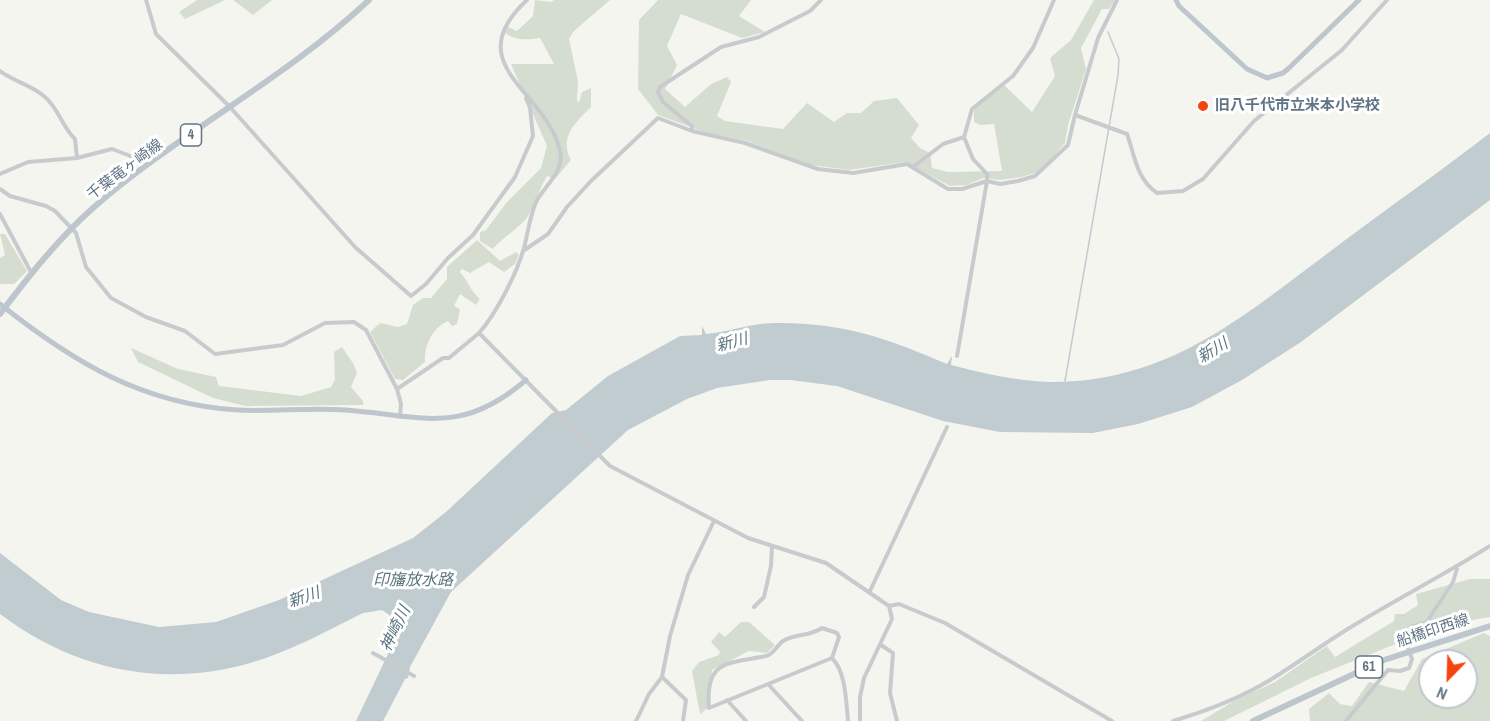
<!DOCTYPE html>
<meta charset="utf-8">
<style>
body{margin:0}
#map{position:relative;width:1490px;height:721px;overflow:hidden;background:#f5f5f0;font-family:"Archivo Narrow",sans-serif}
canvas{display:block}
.north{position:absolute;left:1418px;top:649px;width:60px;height:60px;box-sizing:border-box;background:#fff;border:2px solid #bfc7ce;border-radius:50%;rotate:203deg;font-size:16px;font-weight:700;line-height:24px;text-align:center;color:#607484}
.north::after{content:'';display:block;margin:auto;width:21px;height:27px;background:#f54410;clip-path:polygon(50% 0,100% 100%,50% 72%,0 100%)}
</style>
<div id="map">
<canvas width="1490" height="721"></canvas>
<div class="north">N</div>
</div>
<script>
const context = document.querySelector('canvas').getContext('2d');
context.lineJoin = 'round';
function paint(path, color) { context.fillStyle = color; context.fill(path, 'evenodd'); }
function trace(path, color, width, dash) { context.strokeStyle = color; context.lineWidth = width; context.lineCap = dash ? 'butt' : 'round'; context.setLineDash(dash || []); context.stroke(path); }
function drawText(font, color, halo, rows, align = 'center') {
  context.font = font + ' "Archivo Narrow","Noto Sans JP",sans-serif'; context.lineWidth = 6; context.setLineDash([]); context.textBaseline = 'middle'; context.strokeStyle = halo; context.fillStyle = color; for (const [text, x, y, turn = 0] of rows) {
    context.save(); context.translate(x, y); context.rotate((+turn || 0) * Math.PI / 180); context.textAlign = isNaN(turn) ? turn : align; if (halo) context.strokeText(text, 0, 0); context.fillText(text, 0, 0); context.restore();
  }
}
paint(new Path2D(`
 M197 0H225L185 19 179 12Z
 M233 0H272L253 15Z
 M535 0 551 2 554 0H610L574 31 569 39 578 81 577 101 579 102 582 92 591 88V107C575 123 559 137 571 160L555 179 547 176C539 189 536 203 528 216 522 226 502 238 493 249L480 241V232L486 230 507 202 541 168 547 146 511 64H554L540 38C527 40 515 41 504 32L506 26 517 31 533 16Z
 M658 0H751L739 16 765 32 742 38 681 14 667 46 677 65 665 89 685 107 711 84 727 77 731 82 717 116 725 121 783 129 807 103 834 122 847 113H861L874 101 897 98 919 125 911 138 920 148 930 153 932 168 948 172 1002 171 994 124 980 125 974 122V109L1004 85 1032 112 1055 76 1050 58 1071 40 1094 0H1115L1109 9H1102L1081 48 1086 69 1068 125 1065 143 1051 159 1035 173 1021 177 1000 180 984 178 966 185 950 186 906 162 849 170 811 165 747 141 704 132 658 115 638 89 639 20Z
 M0 234H5L27 271 14 284H0V258L5 255Z
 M477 240 500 261 516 252 519 255 515 264 504 272 489 262 470 273 462 269 460 272C468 280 470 291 480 299L476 305 460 294 454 306 460 309 457 324 452 326 448 321C432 328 424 346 425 362L403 380 395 379 370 332 380 323 398 327 407 324 413 305 423 298H431L447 279V267Z
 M342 347 353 363 357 373 351 387 363 401V405L245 406 213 398 138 362 131 348 178 369 216 377 219 386 301 396 331 387 335 379 334 352Z
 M1470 579H1490V617L1443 625 1311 678 1224 721H1201L1234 701 1275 682 1327 646 1335 657 1394 621 1395 614H1404L1418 605 1416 594Z
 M741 622H749L775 645 767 653 749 651 712 670 708 708 700 714 692 671 699 662 719 655 720 652 711 642 719 632 725 637Z
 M1484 633 1490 636V721H1310L1309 709 1329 693 1340 704 1352 706 1369 682 1404 691 1422 659ZM1430 661H1466V697H1430Z`), '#d5ddd0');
paint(new Path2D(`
 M1490 133V200L1301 342 1242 380 1192 407 1138 424 1093 433 1000 432 943 421 837 386 790 380H770L717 388 687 399 628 430 451 592 410 667 408 678 405 679 383 721H356L399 631 398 621 382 610 363 613C327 631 289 652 250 663 160 689 73 669 0 614V553L61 600 89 612 159 627 216 622 279 600 413 538 446 512 552 413 566 410 608 376 680 336 702 335V326L706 334C729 332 751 323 774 323 841 322 887 338 947 364L952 356 951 365C983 373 1016 381 1049 382 1166 383 1240 319 1328 253 1382 212 1437 174 1490 133Z`), '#c1ccd1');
trace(new Path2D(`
 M1065 381 1118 75 1119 59 1108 32`), '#c1ccd1', 1.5);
trace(new Path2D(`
 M146 0 156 34 230 107 355 247 411 296 426 284 448 258 473 235 515 177 533 136 530 108 526 98
 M527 0C457 65 547 91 560 151 565 170 546 185 537 200 530 214 528 233 524 248 517 273 496 314 479 333L610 466 748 538 826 563 889 606 892 619 864 678 860 697V721
 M0 71C15 82 32 85 45 97 59 109 62 127 75 139L77 158
 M1075 115 1098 38 1117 0
 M692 131V126L663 102 658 92 660 87 721 47 759 37 810 11 821 0
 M913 167 943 144 964 137 972 109 1013 76 1033 48 1054 0
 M0 174 28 162 77 158 112 149 149 163
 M0 189 10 196 46 206 55 211 76 233 86 267 111 298 146 317 185 331 215 354 283 345 325 323 354 322 366 330 397 389 401 404 400 417
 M0 214 32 274
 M523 251 548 234 567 207 591 181 658 118 692 131 745 143 818 169 853 173 907 164 948 189H962L987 181 1000 184 1018 181 1035 176 1068 145 1075 115 1127 134C1135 156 1136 178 1157 193L1183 191 1203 179 1254 121 1342 50 1387 0
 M957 356 987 181V174L973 159 964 137
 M397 389 443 358H449L479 333
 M870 591 947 427
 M889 606 899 604 945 623 1112 721
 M754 607 764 597 771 566 772 546
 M822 628 837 633 839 637 832 658 709 708C705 659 728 664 766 656 774 654 777 645 783 641 795 633 809 637 822 628Z
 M881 645 893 653 890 693 897 721
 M373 653 414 676
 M832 658C846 672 846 701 848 721
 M662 677 686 700 683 721
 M768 684 802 721
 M727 700 746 721
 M636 721 649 694 662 677 670 636 688 575 714 521
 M1173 721C1206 711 1241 698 1270 680 1298 663 1323 644 1351 627 1397 599 1444 575 1490 546
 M1346 721 1388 670 1400 671 1409 668 1412 659 1406 642V631L1413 626 1426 623 1453 582 1457 569`), '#c8cbce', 4);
trace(new Path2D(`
 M1176 0 1179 6 1247 69 1267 78 1283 73 1289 68 1359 0
 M0 304C73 362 142 404 237 410 273 412 310 407 346 410 422 416 461 436 526 380`), '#bec6cd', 5);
trace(new Path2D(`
 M0 314C28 277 58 239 93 208 180 132 285 79 369 0
 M1253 721 1384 660 1490 626`), '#bec6cd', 6);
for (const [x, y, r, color] of [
 [1203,106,6,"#f54410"]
]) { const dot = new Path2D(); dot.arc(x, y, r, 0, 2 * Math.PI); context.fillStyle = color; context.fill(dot); trace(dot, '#fff', 2); }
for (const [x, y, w] of [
 [191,135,21],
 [1369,667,27]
]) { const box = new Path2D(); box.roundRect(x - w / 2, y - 11, w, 22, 4.5); context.fillStyle = '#fff'; context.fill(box); trace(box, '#607484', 1.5); }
drawText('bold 14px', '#607484', null, [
 ["4",191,135],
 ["61",1369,667]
]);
drawText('bold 15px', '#607484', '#fff', [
 ["旧八千代市立米本小学校",1215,106]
], 'left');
drawText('15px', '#607484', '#fff', [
 ["千葉竜ヶ崎線",125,170,-37],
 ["船橋印西線",1433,631,-18]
]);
drawText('italic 16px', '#5b7782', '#fff', [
 ["新川",732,343,-15],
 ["新川",1213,351,-31],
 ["印旛放水路",413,581],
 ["新川",304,598,-19],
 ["神崎川",396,629,-64]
]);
</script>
